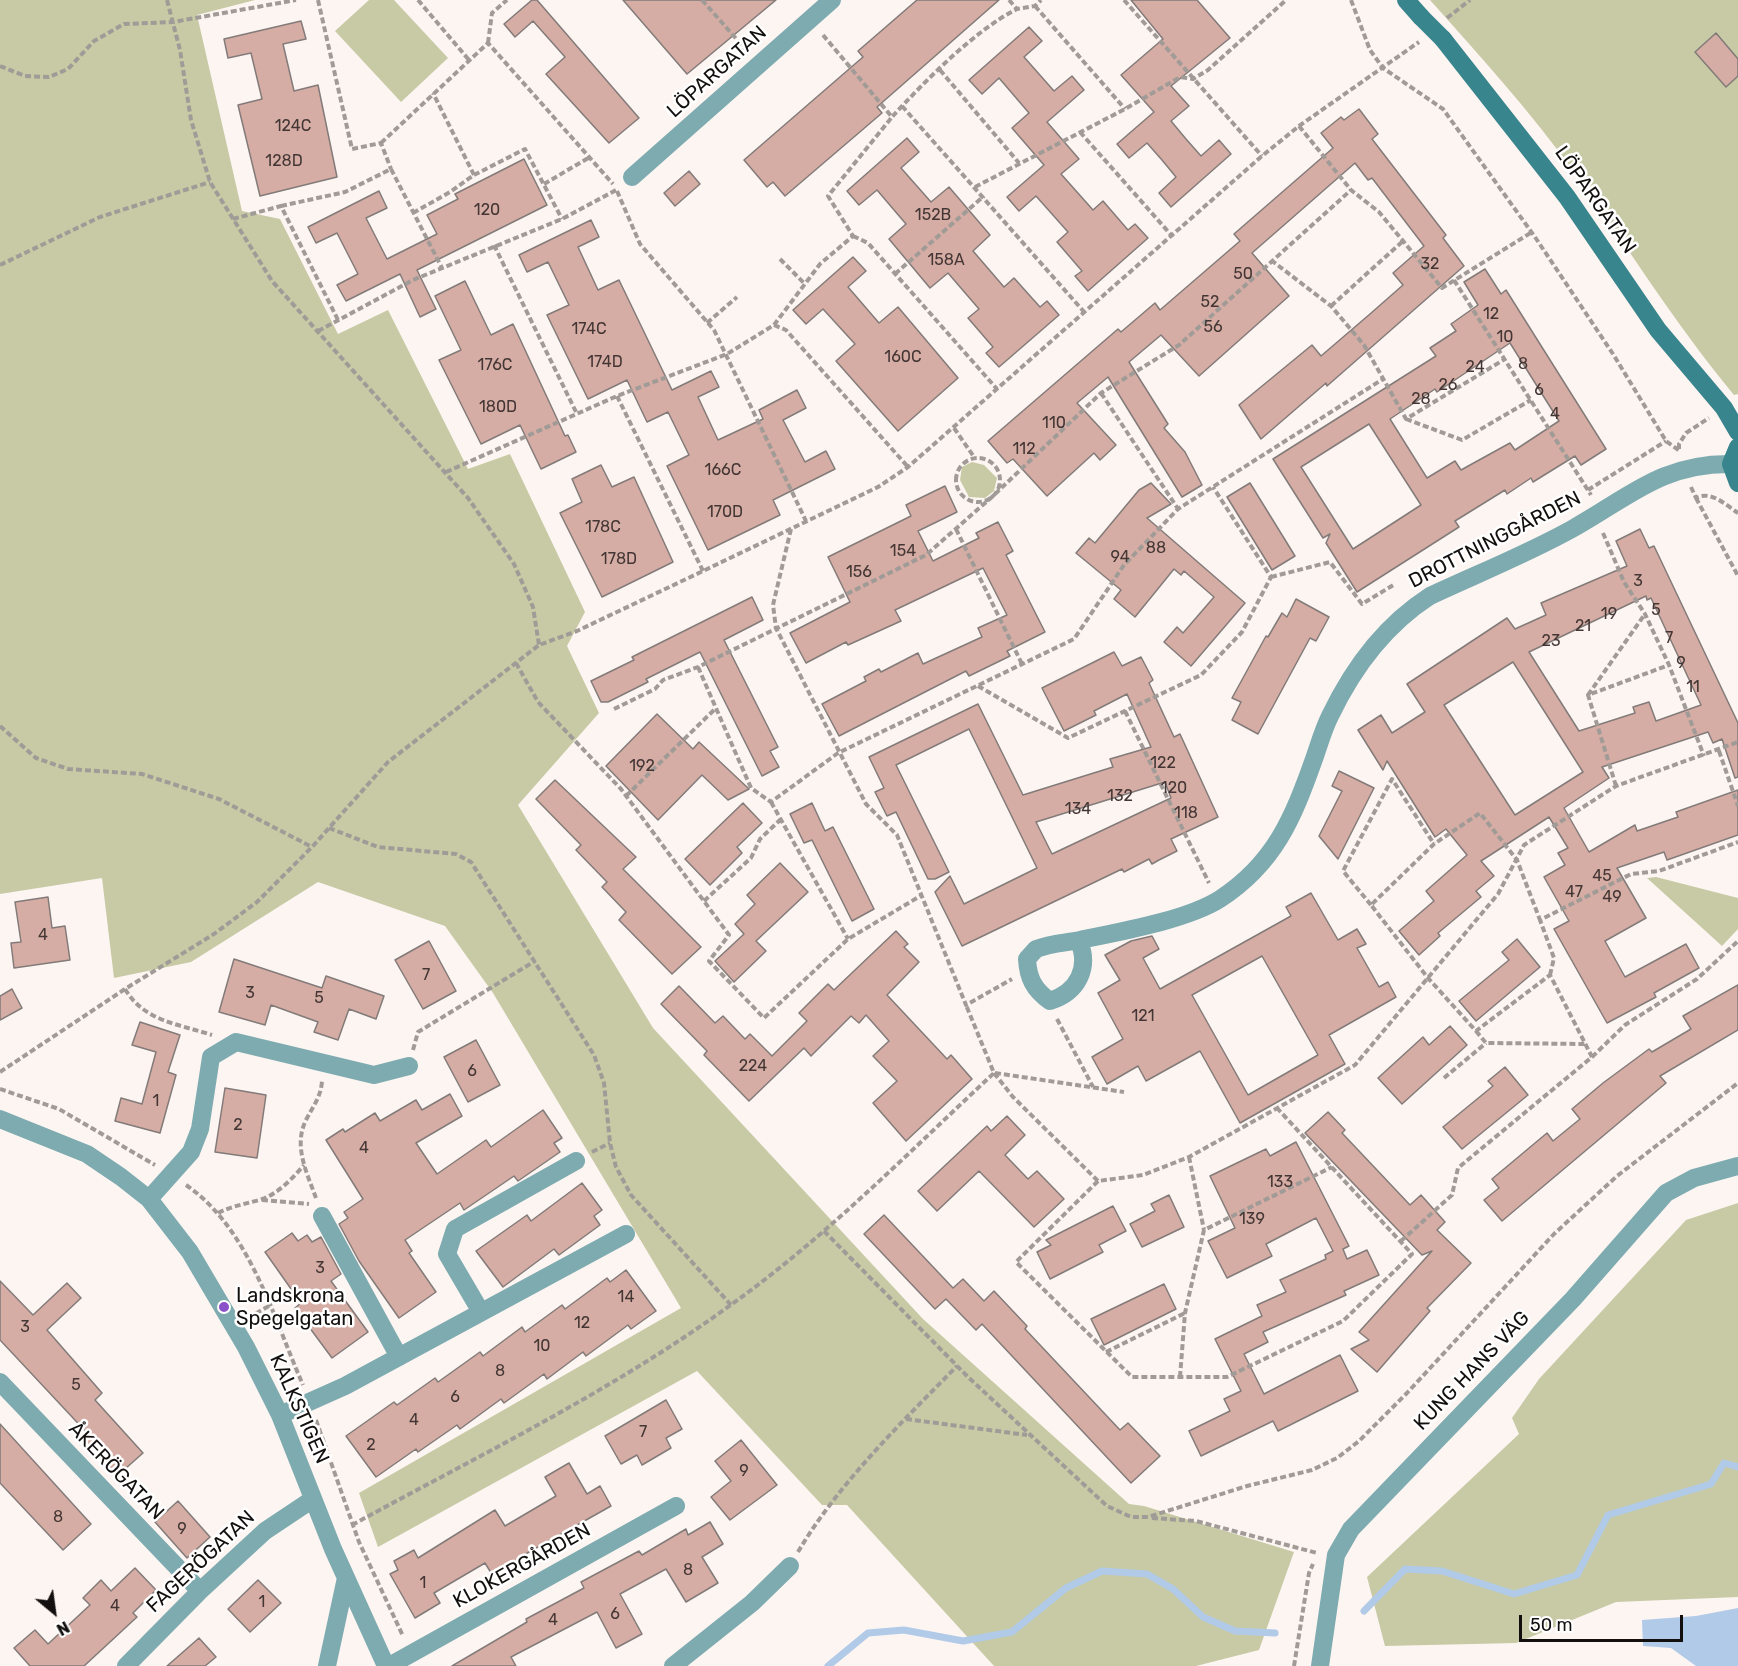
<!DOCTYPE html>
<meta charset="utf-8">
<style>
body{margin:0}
#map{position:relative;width:1738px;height:1666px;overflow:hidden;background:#fdf5f2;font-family:Rubik,sans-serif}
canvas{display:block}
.north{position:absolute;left:24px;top:1582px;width:60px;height:60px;-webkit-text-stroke:4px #fff;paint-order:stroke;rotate:151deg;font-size:16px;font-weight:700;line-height:24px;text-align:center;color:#120f0e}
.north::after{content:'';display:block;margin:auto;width:21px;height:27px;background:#120f0e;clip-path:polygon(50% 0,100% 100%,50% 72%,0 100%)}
.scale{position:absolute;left:1519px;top:1615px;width:164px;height:27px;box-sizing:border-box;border:3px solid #120f0e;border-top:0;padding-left:8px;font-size:18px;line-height:21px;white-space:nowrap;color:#120f0e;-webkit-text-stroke:4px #fff;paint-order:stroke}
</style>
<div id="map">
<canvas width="1738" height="1666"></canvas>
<div class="north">N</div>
<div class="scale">50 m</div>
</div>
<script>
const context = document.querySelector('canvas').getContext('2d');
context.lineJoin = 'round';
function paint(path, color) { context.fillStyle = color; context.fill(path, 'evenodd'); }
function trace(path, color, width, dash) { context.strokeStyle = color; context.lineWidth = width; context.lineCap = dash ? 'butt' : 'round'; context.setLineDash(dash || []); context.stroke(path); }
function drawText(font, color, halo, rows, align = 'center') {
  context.font = font + ' Rubik,sans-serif'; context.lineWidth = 5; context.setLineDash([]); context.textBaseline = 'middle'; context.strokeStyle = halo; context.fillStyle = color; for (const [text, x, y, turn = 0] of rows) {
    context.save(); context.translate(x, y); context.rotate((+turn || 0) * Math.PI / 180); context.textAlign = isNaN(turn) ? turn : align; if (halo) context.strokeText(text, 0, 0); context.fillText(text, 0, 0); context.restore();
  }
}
paint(new Path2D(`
 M0 0H255L197 15 242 211 280 219 338 334 388 310 468 469 510 454 585 612 567 646 599 713 518 805 653 1028 923 1319 1129 1504 1144 1506 1294 1552 1259 1650 1196 1666H994L847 1505H822L697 1371 378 1547 359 1493 681 1308 493 993 445 926 318 882 191 962 114 978 102 878 0 894Z
 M369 0H394L448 58 401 102 335 31Z
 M1430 0H1738V394L1734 395C1675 324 1627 246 1574 172 1530 111 1480 56 1430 0Z
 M972 462 984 465 997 478 994 491 985 498 969 497 960 480 962 467Z
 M1656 877 1738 898V929L1722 946 1647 878Z
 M1738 1203V1597L1616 1602 1516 1643 1385 1646 1367 1577 1519 1434 1512 1418 1539 1379 1686 1220Z`), '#c7caa5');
paint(new Path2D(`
 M1738 1608V1666H1696L1671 1648 1643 1646 1642 1620 1696 1616Z`), '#b0cae8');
trace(new Path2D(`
 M1364 1611 1405 1569 1442 1571 1514 1594 1577 1575 1608 1515 1711 1484 1724 1463 1738 1467
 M828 1666 868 1633 904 1630 963 1641 1012 1632 1066 1588 1102 1571 1147 1574 1173 1589 1203 1617 1235 1631 1275 1633`), '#b0cae8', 7);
const building = new Path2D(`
 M532 0H537L639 118 609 143 546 74 565 57 533 21 515 37 504 24Z
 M623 0H776L687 74Z
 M917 0H999L877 107 882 113 785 196 773 182 767 187 744 160 863 57 858 51Z
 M1131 0H1197L1230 38 1171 86 1189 106 1171 121 1186 139 1201 156 1219 140 1231 154 1171 207 1159 193 1176 177 1162 160 1147 143 1129 158 1117 144 1154 112 1121 75 1163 39Z
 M301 21 306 39 283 44 294 91 318 85 337 177 260 196 238 105 262 99 251 53 228 58 224 39Z
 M1029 27 1042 41 1024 57 1054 91 1072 76 1084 90 1047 122 1079 159 1061 174 1093 210 1103 201 1128 230 1135 224 1148 238 1088 291 1075 276 1082 271 1057 242 1068 232 1036 196 1019 211 1007 197 1044 165 1012 128 1029 113 999 78 982 94 969 80Z
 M1716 33 1738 59V76L1726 87 1695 52Z
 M1359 109 1378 134 1372 139 1446 235 1443 238 1464 266 1327 386 1326 383 1261 439 1239 405 1312 345 1321 356 1370 314 1403 285 1393 273 1424 246 1372 178 1368 180 1355 163 1252 253 1289 296 1199 376 1161 335 1129 362 1168 424 1164 428 1185 452 1202 485 1182 497 1108 377 1077 403 1116 445 1100 460 1094 453 1047 496 1013 459 1007 463 988 441 1118 329 1121 332 1155 303 1160 310 1240 241 1234 234 1333 148 1321 133 1341 117 1344 120Z
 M907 138 919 152 901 168 931 202 949 187 990 235 973 251 1004 287 1014 278 1040 307 1047 301 1059 315 999 367 986 353 993 347 968 318 979 309 948 273 930 288 889 239 906 224 877 190 859 205 847 191Z
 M524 159 547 205 417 270 436 309 420 317 400 274 346 301 337 285 358 274 337 233 316 243 308 227 379 191 387 208 366 218 387 259 437 234 427 215 458 199 455 194Z
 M689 171 700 184 675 206 664 193Z
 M591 220 599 237 578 247 598 290 619 280 672 390 711 371 719 387 698 397 718 440 763 419 759 410 797 390 806 408 783 420 805 462 826 451 835 469 773 500 780 515 708 550 667 466 689 455 668 412 647 422 627 380 588 399 547 315 569 305 548 262 527 272 519 255Z
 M853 257 866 271 848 287 879 323 898 307 958 378 898 431 836 361 855 344 823 309 806 324 793 310Z
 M1485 269 1501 294 1506 290 1606 449 1581 465 1575 456 1533 482 1531 478 1507 494 1505 490 1455 521 1459 527 1357 592 1326 543 1330 534 1323 538 1273 459 1436 356 1430 348 1456 331 1451 324 1478 305 1464 282ZM1510 343 1559 421 1515 450 1510 443 1461 470 1455 461 1427 478 1390 419 1435 389 1437 392ZM1369 424 1421 505 1353 549 1301 467Z
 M465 281 491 335 513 324 565 436 568 435 576 452 541 469 520 425 481 444 439 360 461 350 435 296Z
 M601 465 612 487 634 477 673 562 602 597 560 513 582 502 572 479Z
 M1151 483 1171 504 1147 518 1245 603 1191 666 1164 642 1177 627 1183 633 1214 597 1184 571 1181 575 1174 569 1135 617 1114 599 1121 590 1076 553 1089 538 1095 543 1139 490Z
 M1250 483 1295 556 1272 570 1227 497Z
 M945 486 957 512 918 531 933 561 979 538 976 533 998 522 1013 551 1006 555 1045 632 1007 651 1010 656 969 676 966 671 839 736 822 704 866 681 864 677 879 669 881 672 918 653 923 664 982 637 978 628 1007 615 983 568 895 610 901 621 848 645 846 642 806 663 790 633 850 602 828 557 911 516 906 505Z
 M1640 529 1649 548 1654 546 1738 723V777L1735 778 1722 739 1713 743 1708 732 1602 767 1609 778 1564 808 1589 852 1635 825 1637 831 1678 817 1676 812 1738 790V835L1667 860 1664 852 1617 868 1646 918 1605 941 1625 977 1686 944 1699 968 1654 993 1656 997 1607 1023 1554 929 1569 921 1544 877 1565 865 1558 853 1568 848 1549 817 1481 861 1494 876 1476 891 1481 897 1438 933 1440 936 1419 955 1399 931 1434 901 1426 891 1467 855 1446 829 1435 837 1387 761 1383 770 1358 730 1381 715 1392 733 1425 712 1407 684 1507 618 1515 629 1546 615 1541 603 1627 566 1616 541ZM1646 596 1647 600 1651 598 1701 705 1656 721 1649 702 1633 707 1635 713 1579 731 1529 652ZM1513 662 1583 772 1515 815 1444 705Z
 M752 597 763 620 724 640 778 747 770 751 779 767 762 776 700 652 646 679 648 682 608 702H601L591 681 634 660 632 657Z
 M1296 599 1329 617 1316 641 1310 638 1258 734 1232 720 1241 702 1232 698 1266 636 1268 637 1282 613 1287 617Z
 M1114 652 1122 666 1141 657 1153 680 1149 683 1174 737 1180 734 1218 817 1171 839 1177 851 1159 860 1152 864 1149 859 1124 872 1122 869 962 946 935 892 950 876 964 904 1037 868 969 729 896 765 949 872 935 879H928L896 812 887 816 875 792 884 788 869 757 978 704 1023 795 1113 767 1110 759 1151 747 1127 694 1094 711 1096 715 1064 731 1042 688ZM1165 782 1171 798 1052 854 1036 822Z
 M657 714 693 749 699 742 749 789 728 800 702 775 658 820 606 766Z
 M1339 771 1374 788 1338 859 1319 836 1342 791 1332 786Z
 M555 780 636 857 623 869 701 947 672 974 619 920 626 912 602 887 607 882 576 850 581 845 536 799Z
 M743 803 762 823 737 847 742 853 710 885 685 859Z
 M812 803 825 831 833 827 874 909 852 921 812 840 804 843 790 814Z
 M780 863 808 892 756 941 766 951 734 982 715 961 744 934 735 924 755 904 747 895Z
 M1311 893 1338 940 1357 929 1366 944 1357 948 1379 987 1388 982 1396 997 1329 1035 1345 1064 1240 1123 1200 1051 1146 1081 1138 1066 1107 1084 1092 1057 1123 1039 1098 993 1120 980 1105 955 1131 941 1152 936 1159 949 1143 958 1160 989 1291 916 1286 907ZM1262 956 1318 1055 1248 1095 1192 995Z
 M48 897 52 928 65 926 70 960 14 968 11 943 21 942 15 902Z
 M896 931 908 944 904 947 919 962 887 995 947 1059 951 1055 972 1079 906 1141 873 1103 897 1081 873 1056 889 1041 866 1015 859 1023 851 1016 811 1056 804 1048 749 1101 704 1055 707 1051 661 1004 679 986 715 1023 723 1016 745 1039 750 1034 772 1056 807 1021 799 1013 828 984 834 990Z
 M1517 939 1540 967 1476 1021 1459 1001 1509 960 1502 952Z
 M429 941 456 991 423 1009 395 960Z
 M234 959 322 988 326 976 384 996 376 1019 349 1009 338 1040 314 1032 318 1022 271 1005 265 1025 219 1012Z
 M1738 985V1030L1660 1076 1666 1083 1502 1221 1484 1200 1499 1188 1492 1179 1547 1133 1553 1141 1580 1119 1572 1109 1603 1083 1649 1049 1652 1052 1691 1029 1683 1016Z
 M12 989 22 1008 0 1020V996Z
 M140 1022 180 1035 168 1072 176 1075 160 1133 115 1121 121 1098 142 1104 156 1052 132 1045Z
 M1450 1026 1467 1045 1402 1104 1378 1078 1423 1037 1429 1045Z
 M476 1040 500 1085 468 1102 444 1057Z
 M1505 1067 1528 1095 1462 1149 1443 1127 1493 1086 1488 1081Z
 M225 1088 266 1095 257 1158 215 1152Z
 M450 1094 462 1116 416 1143 437 1174 486 1140 491 1147 543 1110 562 1138 554 1143 560 1152 518 1181 514 1176 464 1210 460 1203 405 1240 412 1251 409 1253 436 1292 399 1318 359 1261 339 1224 348 1218 344 1212 363 1199 326 1140 343 1129 345 1132 375 1113 380 1121 416 1100 422 1110Z
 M1328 1112 1345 1130 1342 1133 1410 1205 1421 1195 1445 1222 1437 1230 1471 1263 1427 1308 1430 1311 1377 1372 1351 1349 1369 1340 1359 1332 1432 1251 1422 1255 1305 1133Z
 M1007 1116 1025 1135 1005 1155 1028 1179 1037 1171 1064 1199 1034 1227 979 1171 937 1211 918 1191 987 1126 991 1131Z
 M1296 1142 1349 1246 1343 1249 1347 1259 1367 1250 1379 1275 1344 1291 1346 1295 1263 1332 1268 1342 1244 1354 1264 1394 1340 1355 1358 1391 1278 1431 1273 1421 1201 1456 1189 1431 1230 1411 1224 1399 1241 1391 1215 1339 1262 1316 1257 1305 1286 1292 1280 1280 1326 1259 1325 1255 1333 1251 1316 1218 1266 1244 1272 1256 1227 1278 1208 1241 1235 1228 1210 1176 1266 1149 1270 1156Z
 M582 1183 602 1210 594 1216 600 1225 559 1255 554 1249 503 1287 476 1251 527 1215 531 1221Z
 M1169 1195 1184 1227 1142 1247 1130 1224 1155 1211 1151 1204Z
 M1113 1206 1126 1231 1099 1245 1103 1252 1050 1279 1037 1252 1051 1245 1046 1240Z
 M884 1215 953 1288 963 1279 984 1301 994 1291 1027 1326 1025 1329 1120 1430 1128 1423 1160 1456 1131 1483 982 1324 976 1330 946 1299 935 1309 864 1234Z
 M292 1233 298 1241 307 1235 312 1242 321 1237 341 1274 331 1281 368 1332 332 1358 295 1308 301 1303 265 1252Z
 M626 1270 656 1311 631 1329 628 1325 586 1356 583 1352 547 1379 544 1374 504 1403 501 1399 460 1429 457 1425 418 1452 416 1449 376 1477 346 1436 394 1402 397 1405 435 1378 438 1382 480 1352 483 1356 522 1327 525 1332 562 1305 565 1309 607 1278 610 1282Z
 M0 1281 33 1315 67 1283 81 1298 47 1330 102 1393 95 1400 143 1453 116 1477 82 1439 88 1434 0 1340Z
 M1164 1284 1176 1309 1104 1345 1091 1319Z
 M666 1400 682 1429 666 1438 671 1448 642 1465 637 1455 621 1464 605 1436Z
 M0 1424 91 1524 63 1550 0 1483Z
 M741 1440 777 1485 730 1520 711 1497 731 1481 715 1461Z
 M569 1463 587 1494 600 1486 611 1506 522 1556 523 1558 493 1576 485 1563 434 1593 440 1603 415 1618 390 1574 398 1570 394 1561 414 1550 418 1558 495 1510 505 1526 556 1496 545 1477Z
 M178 1501 210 1537 187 1558 155 1522Z
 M710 1522 723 1544 702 1557 718 1583 686 1602 666 1569 620 1594 642 1634 616 1648 597 1612 511 1657 516 1666H452L527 1622 526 1619 584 1588 581 1582 639 1551 642 1555 686 1529 688 1535Z
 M135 1568 156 1590 133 1613 137 1617 84 1666H30L14 1648 35 1630 48 1644 90 1605 83 1598 101 1580 111 1591Z
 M258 1580 281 1603 250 1632 228 1609Z
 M199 1638 216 1657 205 1666H167Z`);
paint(building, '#d6ada4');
trace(building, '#827b79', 1.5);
trace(new Path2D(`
 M167 0 180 50 191 120 210 182 272 281 468 498 514 564 533 607 539 645
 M318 0 352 149 381 143 391 169
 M418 0 469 60
 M702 0 747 51
 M1009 0 1017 9 1035 6 1041 0
 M1124 0 1262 156
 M1351 0 1370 50 1383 68 1443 109 1535 237 1613 354 1666 441 1680 451
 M1035 6 1125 109
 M1447 18 1470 0
 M823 35 892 117C924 82 975 30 1017 9
 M488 43 492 13 507 0
 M0 66 25 76 49 77 68 69 94 41 124 24 173 22 296 0
 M940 70 1019 163
 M902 106 1085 313
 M1299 126 1351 190 1379 212 1442 288 1532 232
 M1080 132 1173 237
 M381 143 488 43 613 184
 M474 175 525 149 562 219
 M544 184 590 157
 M975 187 1125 109 1180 77 1193 79 1208 70 1285 1
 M617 191 640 244 714 330 806 521
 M281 206 345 192 391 169 442 268
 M413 213 450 192 474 175 433 93
 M233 219 281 206 338 320
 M853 236 868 243 997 389
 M494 245 577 414
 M780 259 804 283
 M1271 260 1331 306 1364 345 1406 419 1505 359
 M0 265 100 217 210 182
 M895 274 984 196
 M1454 280 1591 495
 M1331 306 1403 241
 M707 323 737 297
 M774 325 786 330 908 467
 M318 331 413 280 562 219 618 189
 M1101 393 1178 509
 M617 396 703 571
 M1406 419 1462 440 1531 400
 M954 428 974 457
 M1679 449V444L1686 433 1709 418
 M956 480a22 22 0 1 1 44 0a22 22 0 1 1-44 0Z
 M446 472 617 396 727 354 774 325 820 264 853 236 828 196 892 117
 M1691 487 1696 498C1711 490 1726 505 1738 513
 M1588 490 1666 441
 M1696 498 1738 576
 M791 529 773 605 776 628 866 804 897 835 966 1005 1012 979
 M956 529 1022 664
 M1603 533 1624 582 1645 614 1669 665 1704 756
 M1271 577 1330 562 1362 604 1395 584
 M516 663 538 702 621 789 729 935 709 961 764 1018 848 939 922 895
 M698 667 751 788 771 802 838 753 1074 639 1124 565 1178 509 1383 379
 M978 686 1068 738 1201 675 1242 632 1271 577 1213 487
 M1588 695 1645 614
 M614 709 655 689 663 680 698 667 926 555 993 496 1101 393 1179 345 1351 190
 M1125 711 1209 883
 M0 726 36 758 68 769 142 774 219 799 312 847
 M1719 751 1738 806
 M1616 786 1588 695 1669 665
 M626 796 716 708
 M771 802 848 939
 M329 828 378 847 456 854 471 862 594 1055 604 1083 610 1143 616 1167 631 1195 731 1305
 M704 901 751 858 760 839 781 819
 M1371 905 1343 871 1392 779 1434 844
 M1550 975 1554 958 1540 920 1631 874 1659 871 1738 842
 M125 989C144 1021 178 1024 212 1035
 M1057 1019 1093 1087
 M1476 1031 1486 1043 1586 1044
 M413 1050 418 1032 535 961
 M1592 1057 1625 1025 1697 979 1738 941
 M0 1072 125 989 214 934 257 902 312 847 388 762 539 645 577 631 703 571 878 487 908 467 1262 156 1299 126 1419 42
 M994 1073 1013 1097 1098 1181 1143 1175 1189 1157 1355 1065 1498 894 1524 845 1616 786 1738 742
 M995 1073 1124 1092
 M1444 1078 1486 1043
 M0 1089 59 1109 155 1165
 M592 1152 610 1143
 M1189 1157 1204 1230
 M1098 1181 1016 1262 1132 1377H1227L1343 1321 1412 1254 1277 1108
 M186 1185C250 1229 273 1317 303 1385
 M316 1198C307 1173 293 1146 306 1120 313 1106 321 1097 322 1081
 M262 1200 309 1204
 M218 1213C232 1206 245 1204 259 1200 277 1195 292 1179 304 1165
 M824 1231 968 1377 1107 1506 1131 1517H1148L1247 1486 1312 1470 1337 1458 1359 1441 1407 1393 1554 1234 1617 1176 1738 1083
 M1401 1241 1452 1195 1458 1168 1592 1057 1550 975 1476 1031 1428 978 1371 905 1434 844 1480 813 1517 860 1540 920
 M248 1318 269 1306
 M1106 1352 1185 1313
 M1180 1377 1185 1313 1204 1230 1332 1167
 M906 1419 1027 1435
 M316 1420 359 1542 403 1636
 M1152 1518 1196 1521 1317 1553
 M352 1525C480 1455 614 1390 732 1304 827 1236 909 1152 994 1073L966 1005
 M798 1552C838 1484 902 1422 957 1366
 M1294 1666 1309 1573 1313 1564`), '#a19b98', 4, [6, 3]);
trace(new Path2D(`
 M632 177 832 0
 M1079 941C1090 968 1078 992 1050 1001 1034 990 1028 978 1027 959L1036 949C1051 943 1065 943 1080 940 1119 932 1187 920 1220 899 1275 863 1293 818 1314 759 1319 745 1323 730 1330 716 1353 668 1385 625 1430 596 1477 574 1527 554 1572 529 1628 498 1662 463 1731 464
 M0 1119 87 1154 121 1177 149 1199 190 1252 246 1347 280 1415 333 1549 386 1666
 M149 1199 191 1152 200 1129 211 1057 236 1042 374 1075 409 1066
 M322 1216 399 1357
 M481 1312 447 1254 455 1229 576 1161
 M0 1382 200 1591
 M280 1415 345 1386 626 1234
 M126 1666 200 1591 265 1531 313 1499
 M327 1666 346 1578
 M389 1666 676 1506
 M673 1666 752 1603 790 1566
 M1320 1666 1336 1555 1351 1529 1573 1299 1666 1193 1694 1178 1738 1166`), '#7dabb0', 18);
trace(new Path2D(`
 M1406 0 1421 17
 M1443 39 1567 197 1658 330 1724 408 1738 432
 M1738 447 1731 464 1738 483`), '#39858d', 18);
trace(new Path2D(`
 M1421 17 1443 39`), '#39858d', 18);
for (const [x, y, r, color] of [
 [224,1307,6,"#8b51c8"]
]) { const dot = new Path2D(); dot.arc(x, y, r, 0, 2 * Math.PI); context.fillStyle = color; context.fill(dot); trace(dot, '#fff', 2); }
drawText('16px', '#433634', null, [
 ["124C",293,126],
 ["128D",284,161],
 ["120",487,210],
 ["152B",933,215],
 ["158A",946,260],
 ["32",1430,264],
 ["50",1243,274],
 ["52",1210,302],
 ["12",1491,314],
 ["56",1213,327],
 ["174C",589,329],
 ["10",1505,337],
 ["160C",903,357],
 ["174D",605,362],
 ["8",1523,364],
 ["176C",495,365],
 ["24",1475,367],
 ["26",1448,385],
 ["6",1539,390],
 ["28",1421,399],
 ["180D",498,407],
 ["4",1555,414],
 ["110",1054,423],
 ["112",1024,449],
 ["166C",723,470],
 ["170D",725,512],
 ["178C",603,527],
 ["88",1156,548],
 ["154",903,551],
 ["94",1120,557],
 ["178D",619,559],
 ["156",859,572],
 ["3",1638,581],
 ["5",1656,610],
 ["19",1609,614],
 ["21",1583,626],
 ["7",1669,638],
 ["23",1551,641],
 ["9",1681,663],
 ["11",1693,687],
 ["122",1163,763],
 ["192",642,766],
 ["120",1174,788],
 ["132",1120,796],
 ["134",1078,809],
 ["118",1186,813],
 ["45",1602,876],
 ["47",1574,892],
 ["49",1612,897],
 ["4",43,935],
 ["7",426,975],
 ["3",250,993],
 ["5",319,998],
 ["121",1143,1016],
 ["224",753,1066],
 ["6",472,1071],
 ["1",156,1101],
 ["2",238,1125],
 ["4",364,1148],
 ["133",1280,1182],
 ["139",1252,1219],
 ["3",320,1268],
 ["14",626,1297],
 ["12",582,1323],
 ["3",25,1327],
 ["10",542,1346],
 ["8",500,1371],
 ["5",76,1385],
 ["6",455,1397],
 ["4",414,1420],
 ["7",643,1432],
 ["2",371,1445],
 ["9",744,1471],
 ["8",58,1517],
 ["9",182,1529],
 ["8",688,1570],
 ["1",423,1583],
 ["1",262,1602],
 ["4",115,1606],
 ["6",615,1614],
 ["4",553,1620]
]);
drawText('20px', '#120f0e', '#fff', [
 ["LÖPARGATAN",717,72,-42],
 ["LÖPARGATAN",1595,200,55],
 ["DROTTNINGGÅRDEN",1495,540,-27],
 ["KUNG HANS VÄG",1472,1371,-46],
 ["KALKSTIGEN",299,1409,66],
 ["ÅKERÖGATAN",116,1471,46],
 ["FAGERÖGATAN",201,1562,-43],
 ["KLOKERGÅRDEN",522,1566,-29]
]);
drawText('20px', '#120f0e', '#fff', [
 ["Landskrona",236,1296],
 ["Spegelgatan",236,1319]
], 'left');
</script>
